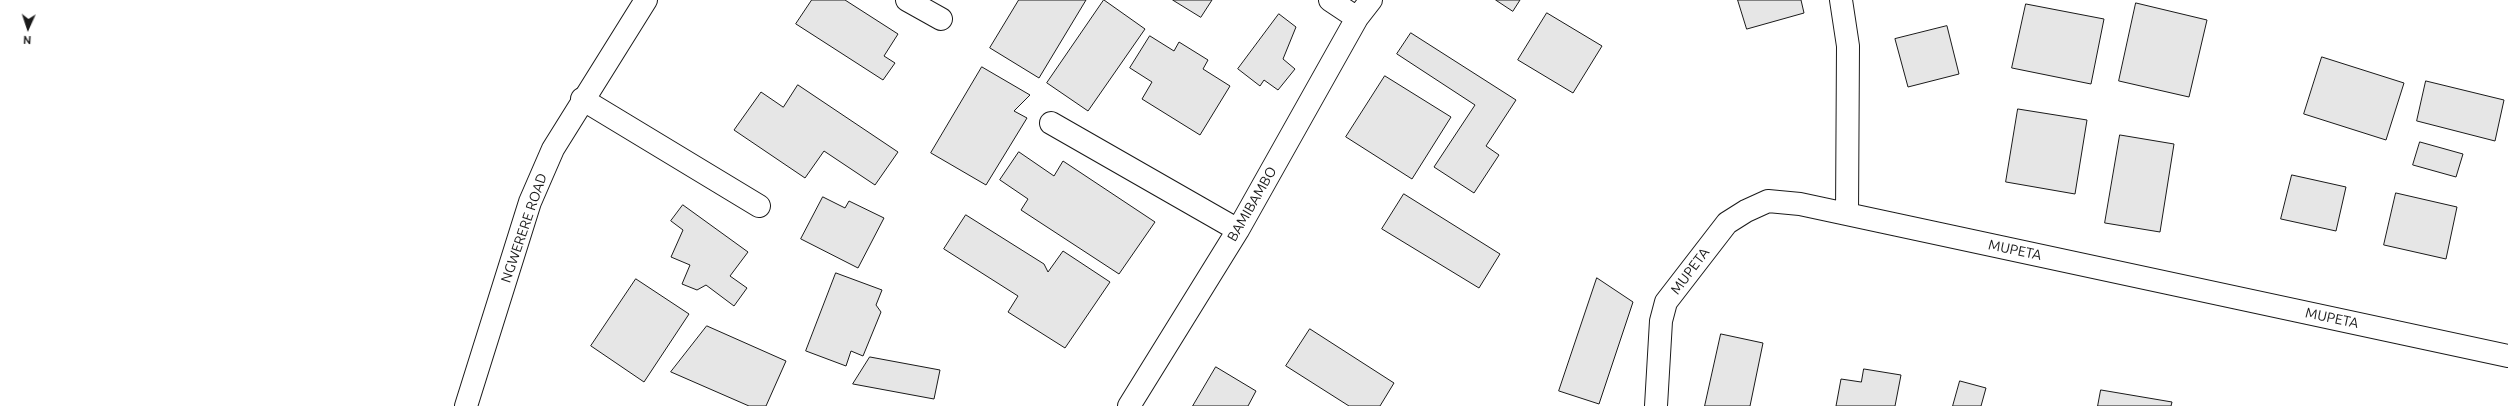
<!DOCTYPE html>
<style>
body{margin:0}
#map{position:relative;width:2508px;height:406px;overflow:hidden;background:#fff;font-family:Ubuntu,sans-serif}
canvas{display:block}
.north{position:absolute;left:8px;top:8px;width:40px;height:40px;-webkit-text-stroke:3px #fff;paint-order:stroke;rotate:183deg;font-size:11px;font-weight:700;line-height:16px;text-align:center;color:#1a1a1a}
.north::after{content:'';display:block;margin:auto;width:14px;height:18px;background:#1a1a1a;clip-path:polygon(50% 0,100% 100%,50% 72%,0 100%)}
</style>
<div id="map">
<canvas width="2508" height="406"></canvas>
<div class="north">N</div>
</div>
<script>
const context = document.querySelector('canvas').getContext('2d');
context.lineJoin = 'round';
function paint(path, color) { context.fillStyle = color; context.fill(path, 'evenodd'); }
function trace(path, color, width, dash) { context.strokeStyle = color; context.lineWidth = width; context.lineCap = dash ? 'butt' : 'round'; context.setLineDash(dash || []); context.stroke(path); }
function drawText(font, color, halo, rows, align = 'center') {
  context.font = font + ' Ubuntu,sans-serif'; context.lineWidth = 3; context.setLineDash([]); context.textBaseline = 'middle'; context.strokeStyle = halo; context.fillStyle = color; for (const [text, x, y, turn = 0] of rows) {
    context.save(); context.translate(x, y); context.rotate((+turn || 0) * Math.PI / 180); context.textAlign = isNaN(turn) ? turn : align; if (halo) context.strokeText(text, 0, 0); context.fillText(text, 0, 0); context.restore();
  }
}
const building = new Path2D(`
 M812 0H845L898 34 884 56 895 63 883 80 796 24Z
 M1019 0H1086L1039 78 990 48Z
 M1104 0 1145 29 1088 111 1047 83Z
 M1173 0H1212L1201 17Z
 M1496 0H1520L1513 11Z
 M1738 0H1801L1804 13 1747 29Z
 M2136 3 2207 20 2189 97 2119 81Z
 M2026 4 2104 19 2091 84 2012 68Z
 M1547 13 1602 46 1573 93 1518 60Z
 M1279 14 1296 27 1283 59 1295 69 1278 90 1264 80 1260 86 1238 69Z
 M1947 26 1959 74 1908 87 1895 39Z
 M1411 33 1516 100 1486 146 1499 155 1474 193 1434 167 1475 105 1397 54Z
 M1150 36 1174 51 1179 42 1208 60 1203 69 1230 86 1200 135 1142 99 1152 82 1130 68Z
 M2322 57 2404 83 2386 140 2304 114Z
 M982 67 1030 95 1014 111 1027 118 986 185 931 153Z
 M1385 76 1451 117 1412 179 1346 137Z
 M2426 81 2504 100 2495 141 2417 121Z
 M798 85 898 152 875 185 824 151 805 178 734 130 761 92 783 107Z
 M2018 109 2087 120 2075 194 2006 182Z
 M2120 135 2174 144 2160 232 2105 223Z
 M2420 142 2463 154 2456 177 2413 165Z
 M1019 152 1054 176 1063 161 1155 222 1119 274 1021 210 1028 199 1000 180Z
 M2292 175 2346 187 2336 231 2281 219Z
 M2396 193 2457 207 2446 259 2384 245Z
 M1404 194 1500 254 1479 288 1382 229Z
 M823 197 845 208 849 201 884 218 858 268 801 239Z
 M683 205 748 252 730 276 747 288 734 306 706 285 697 290 682 284 690 265 671 257 683 230 671 221Z
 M966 215 1044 264 1048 272 1063 251 1110 282 1065 348 1008 312 1018 296 944 249Z
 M836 273 882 290 876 305 881 312 863 356 851 351 846 366 806 351Z
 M1597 278 1633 302 1599 404 1559 391Z
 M636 279 689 314 644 382 591 346Z
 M707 326 786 361 766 406H749L671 372Z
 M1310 329 1394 383 1380 406H1349L1286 366Z
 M1721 334 1763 343 1750 406H1705Z
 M870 357 940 370 934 399 853 384Z
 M1216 367 1256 391 1248 406H1193Z
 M1864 369 1901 375 1895 406H1836L1841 379 1861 382Z
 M1960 381 1986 388 1981 406H1953Z
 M2101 390 2172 402 2171 406H2098Z`);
paint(building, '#e6e6e6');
trace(building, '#1a1a1a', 1);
const minor = new Path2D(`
 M907 0 941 19
 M1330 0 1357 18
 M1841 0 1848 46 1847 214
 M582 99 759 206
 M1051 123 1238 230
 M1129 406 1238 230 1357 18 1371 0
 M1656 406 1661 321 1666 302 1727 223 1746 211 1768 201 1800 204 2508 356`);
const tertiary = new Path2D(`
 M466 406 530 202 553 149 646 0`);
trace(minor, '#1a1a1a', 24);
trace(tertiary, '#1a1a1a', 24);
trace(minor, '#fff', 22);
trace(tertiary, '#fff', 22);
drawText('14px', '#1a1a1a', '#fff', [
 ["BAMIBAMBO",1252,204,-60],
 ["NGWERERE ROAD",524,228,-71],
 ["MUPETA",2015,250,12],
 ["MUPETA",1690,271,-53],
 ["MUPETA",2332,318,12]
]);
</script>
